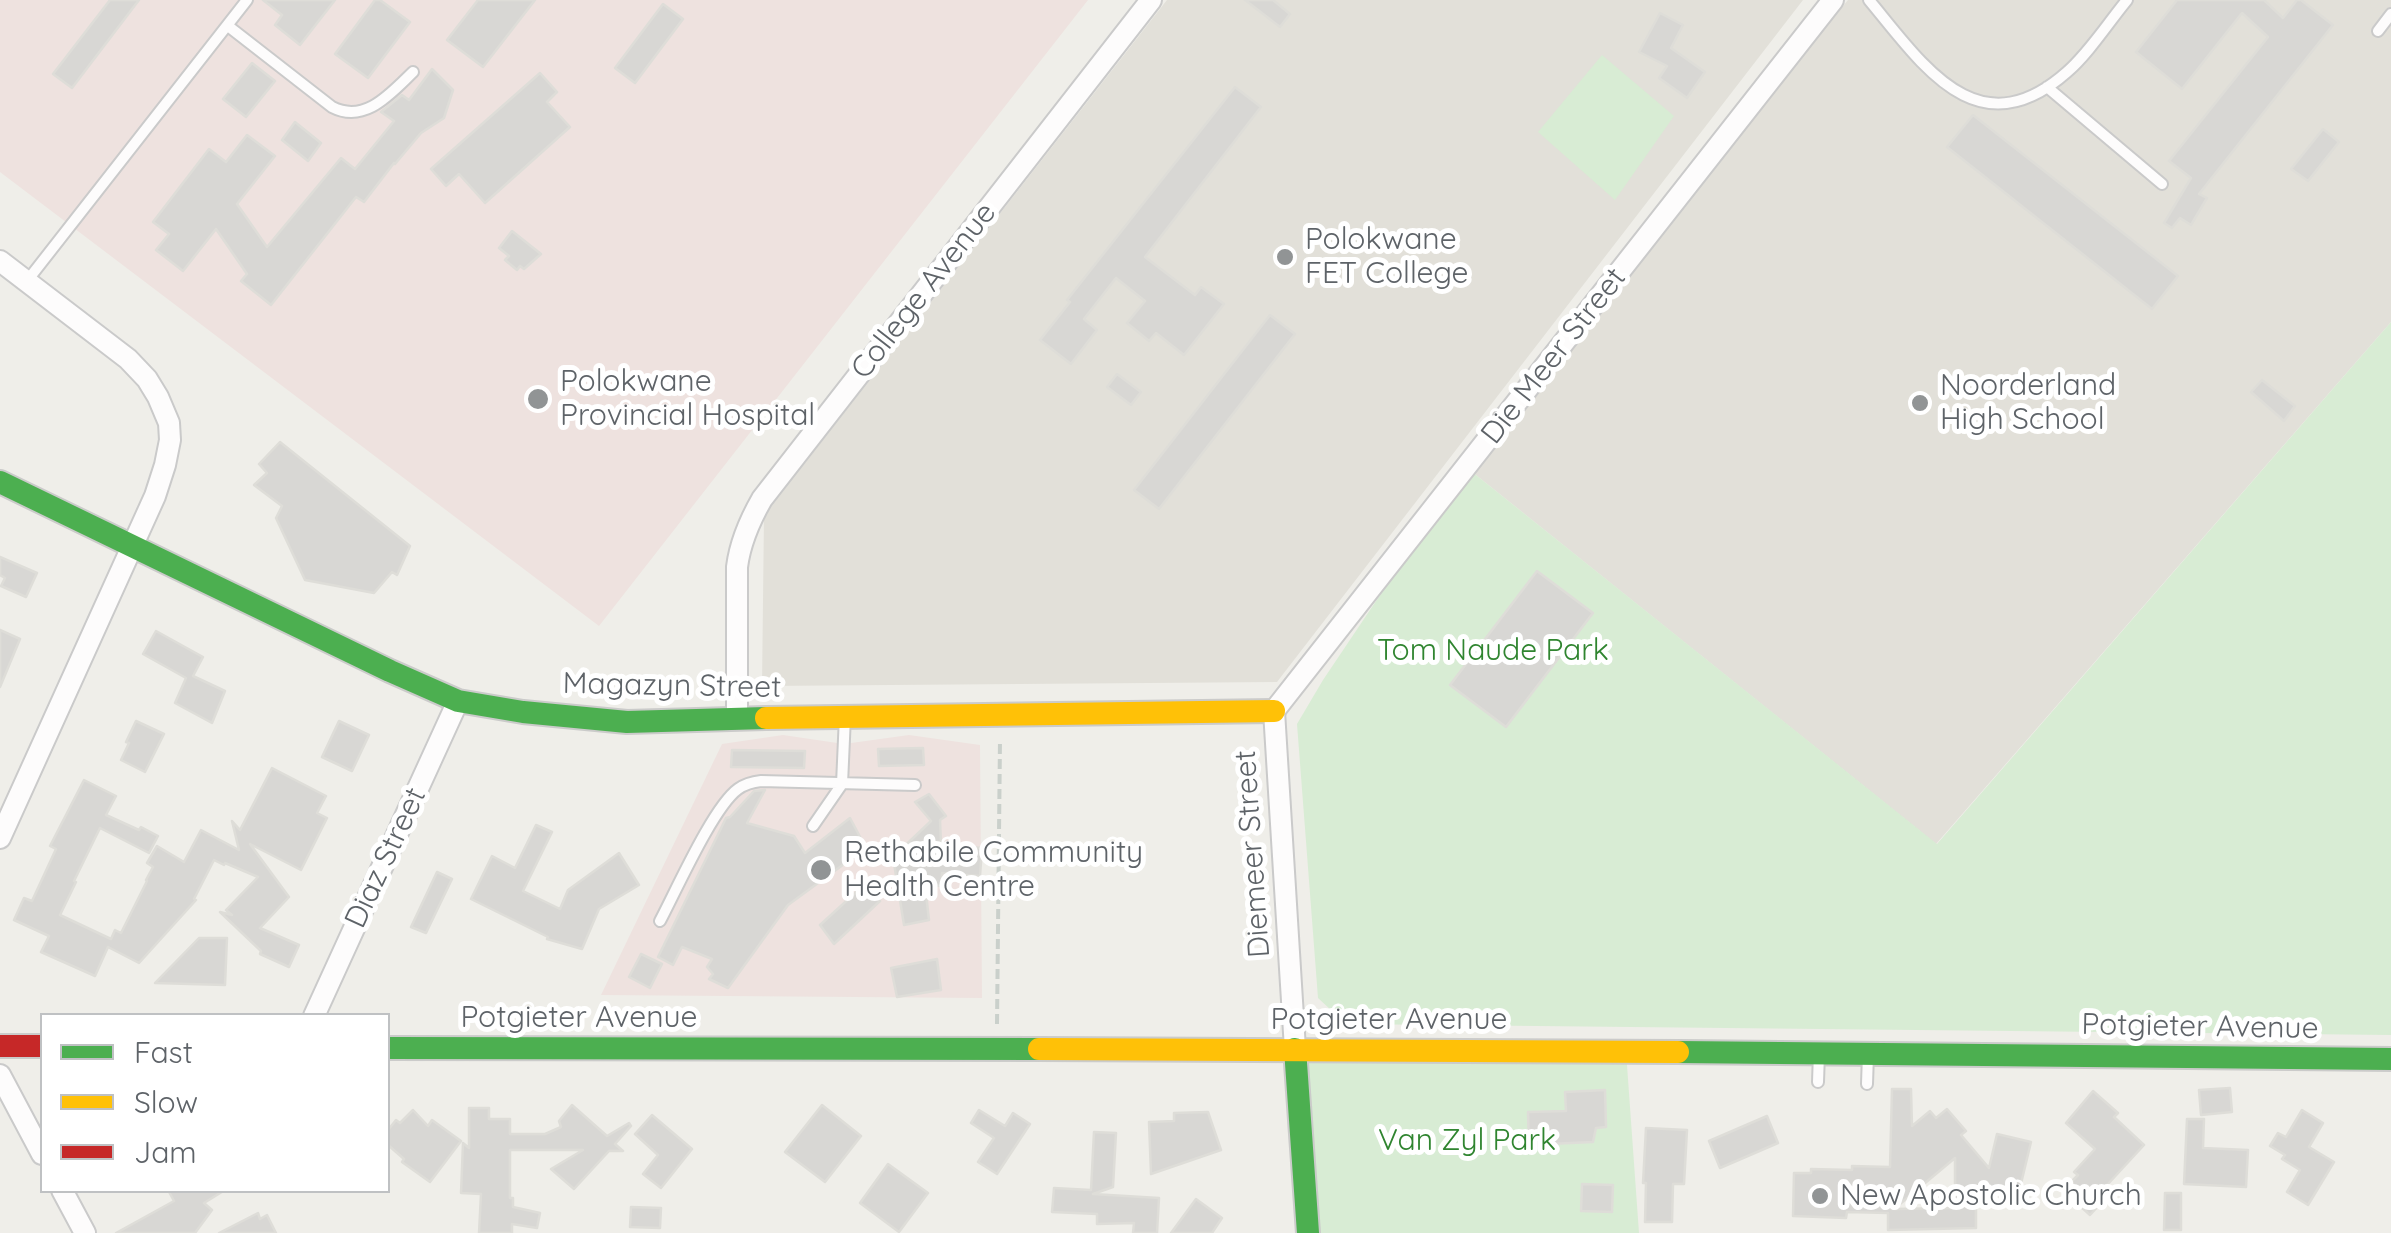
<!DOCTYPE html>
<style>
body{margin:0}
#map{position:relative;width:2391px;height:1233px;overflow:hidden;background:#efeee9;font-family:Quicksand,sans-serif}
canvas{display:block}
.legend{position:absolute;left:40px;top:1013px;width:350px;height:180px;box-sizing:border-box;background:#fff;border:2px solid #bfc1c3;margin:0;padding:12px 18px;list-style:none;font-size:30px;color:#5e6368}
.legend li{display:flex;align-items:center;gap:20px;height:50px}
.legend b{width:50px;border:2px solid #bfc1c3}
</style>
<div id="map">
<canvas width="2391" height="1233"></canvas>
<ul class="legend">
<li><b style="height:12px;background:#4caf50"></b>Fast</li>
<li><b style="height:12px;background:#ffc107"></b>Slow</li>
<li><b style="height:12px;background:#c62828"></b>Jam</li>
</ul>
</div>
<script>
const context = document.querySelector('canvas').getContext('2d');
context.lineJoin = 'round';
function paint(path, color) { context.fillStyle = color; context.fill(path, 'evenodd'); }
function trace(path, color, width, dash) { context.strokeStyle = color; context.lineWidth = width; context.lineCap = dash ? 'butt' : 'round'; context.setLineDash(dash || []); context.stroke(path); }
function drawText(font, color, halo, rows, align = 'center') {
  context.font = font + ' Quicksand,sans-serif'; context.lineWidth = 10; context.setLineDash([]); context.textBaseline = 'middle'; context.strokeStyle = halo; context.fillStyle = color; for (const [text, x, y, turn = 0] of rows) {
    context.save(); context.translate(x, y); context.rotate((+turn || 0) * Math.PI / 180); context.textAlign = isNaN(turn) ? turn : align; if (halo) context.strokeText(text, 0, 0); context.fillText(text, 0, 0); context.restore();
  }
}
paint(new Path2D(`
 M1167 0H1803L1277 682 762 686 764 515Z
 M1848 0H2391V322L1936 844 1466 467Z`), '#e2e0d9');
paint(new Path2D(`
 M0 0H1088L599 626 0 172Z
 M783 735 844 744 909 735 980 745 982 998 601 995 722 744Z`), '#eee2df');
paint(new Path2D(`
 M1602 55 1674 116 1615 200 1538 132Z
 M2391 322V1035L1346 1024 1318 998 1297 724 1323 680 1466 467 1937 844Z
 M1295 1049 1626 1051 1639 1233H1308Z`), '#d8ecd4');
const building = new Path2D(`
 M110 0H139L72 88 53 74Z
 M263 0H335L300 45 275 25 282 15Z
 M375 0H380L410 22 368 78 335 54Z
 M478 0H535L483 67 447 40Z
 M1245 0H1273L1290 14 1280 27Z
 M2177 0H2264L2283 18 2297 0H2301L2333 25 2199 194 2207 198 2191 225 2180 218 2172 228 2164 223 2191 178 2169 161 2268 37 2242 13 2182 89 2136 52Z
 M663 4 683 19 635 83 615 68Z
 M1660 13 1683 25 1671 48 1705 72 1687 98 1659 78 1667 66 1639 52Z
 M252 63 275 81 246 117 223 99Z
 M432 69 453 90 444 118 421 133 395 164 394 163 364 202 356 197 271 305 241 281 247 274 216 229 183 271 156 250 169 234 153 222 209 149 226 162 247 135 275 156 237 204 267 247 341 158 355 169 394 121 381 112 402 95 409 100Z
 M540 73 557 92 547 102 570 127 485 203 459 174 446 186 431 169Z
 M1235 87 1261 107 1145 257 1195 295 1201 287 1224 304 1184 355 1156 333 1149 341 1127 323 1145 301 1116 278 1084 319 1097 330 1071 364 1040 340 1070 302 1067 300Z
 M1973 115 2178 276 2152 309 1947 147Z
 M295 122 321 143 308 161 282 140Z
 M2323 129 2339 142 2308 181 2291 169Z
 M512 231 541 254 524 269 520 266 517 270 505 260 509 256 499 248Z
 M1270 315 1295 334 1159 509 1134 490Z
 M1117 374 1141 392 1131 405 1107 387Z
 M2262 380 2295 406 2284 421 2251 392Z
 M280 442 410 546 397 575 392 572 374 593 305 580 276 518 282 506 254 485 267 473 259 464Z
 M0 557 37 573 26 597 1 586 5 578 0 575Z
 M1537 571 1593 613 1506 727 1450 685Z
 M0 630 20 639 0 687Z
 M156 631 203 657 193 676 225 691 212 723 175 703 186 678 143 654Z
 M136 721 164 734 145 772 121 760 129 743 126 742Z
 M339 721 369 735 352 771 322 757Z
 M923 748 924 765 879 766 878 749Z
 M732 750 805 751 804 768 731 767Z
 M272 768 326 796 317 813 327 818 301 870 250 844 289 897 260 928 299 945 289 967 260 954 261 951 220 912 232 915 226 910 258 877 225 863 224 865 214 860 194 899 196 900 139 963 108 947 95 976 41 952 49 936 14 920 24 898 32 901 56 849 50 846 84 780 116 796 106 815 139 830 141 827 158 836 149 853 100 828 74 881 76 882 60 915 111 939 115 930 121 933 147 881 146 880 153 867 147 863 157 846 184 862 201 830 239 850 232 821 240 830Z
 M765 790 747 823 794 836 805 853 850 818 866 848 788 905 728 988 709 979 713 974 707 967 712 959 682 947 673 965 658 957 726 818 730 817 754 791Z
 M929 794 946 816 940 820 941 845 982 848 980 876 942 873V886L925 885 929 920 904 925 893 857 931 821 915 802Z
 M536 825 552 832 523 891 560 909 568 890 619 853 639 885 599 909 582 949 547 939 548 937 471 899 492 856 515 868Z
 M437 872 452 879 426 933 411 927Z
 M865 884 880 901 834 944 820 925Z
 M199 938H227L225 985 155 983Z
 M641 954 662 964 650 988 629 977Z
 M937 959 941 990 897 997 891 968Z
 M2230 1088 2232 1112 2201 1115 2199 1090Z
 M1892 1089H1911L1912 1126 1930 1111 1936 1118 1947 1109 1966 1131 1961 1135 1989 1168 1997 1134 2031 1142 2018 1196 1976 1186V1228L1888 1230V1213L1847 1212 1846 1218 1793 1216 1794 1173H1811V1169L1852 1170V1166L1890 1167ZM1955 1158V1208L1894 1209Z
 M1605 1090 1606 1127 1596 1128 1593 1142 1549 1144V1148H1529L1528 1112 1566 1111 1565 1092Z
 M2093 1091 2118 1113 2114 1117 2144 1145 2096 1197 2102 1202 2090 1215 2068 1195 2075 1188 2072 1181 2078 1175 2074 1172 2095 1149 2066 1123Z
 M572 1105 607 1136 629 1123 631 1126 615 1144 623 1151H609L574 1189 551 1169 583 1150H510V1198H513V1207L540 1213 537 1228 512 1224V1233H479L481 1194 461 1193 463 1143 469 1148V1108H489V1119H510V1134H545L561 1127 559 1121Z
 M822 1105 861 1136 825 1182 785 1152Z
 M413 1110 428 1126 432 1120 461 1141 430 1182 402 1162 404 1159 388 1145V1130L396 1120 400 1123Z
 M979 1110 1005 1126 1013 1113 1030 1124 997 1174 978 1162 994 1138 971 1123Z
 M2302 1110 2323 1123 2309 1147 2334 1162 2308 1205 2287 1192 2300 1170 2282 1159 2285 1155 2270 1146 2278 1133 2286 1137Z
 M1208 1112 1221 1150 1151 1174 1149 1122 1174 1121V1113Z
 M652 1115 692 1149 661 1188 643 1174 658 1155 635 1134Z
 M1767 1116 1778 1143 1720 1168 1709 1141Z
 M2187 1119H2204L2203 1148 2248 1150 2246 1187 2184 1184Z
 M1646 1128 1687 1130 1684 1184H1673L1672 1222H1645L1646 1183H1643Z
 M1094 1132 1116 1133 1113 1187 1093 1194 1159 1198 1157 1233H1133L1134 1223 1097 1224V1214L1052 1212 1054 1188 1091 1190Z
 M888 1164 928 1193 899 1232 860 1203Z
 M1582 1184 1613 1185 1612 1212 1581 1211Z
 M168 1190H225L204 1203 212 1210 195 1233H116L174 1201Z
 M2165 1193H2181V1230H2164Z
 M1196 1199 1222 1218 1212 1233H1171Z
 M631 1207 661 1208 660 1228 630 1227Z
 M258 1213 260 1219 267 1215 276 1233H219Z`);
paint(building, '#d8d7d4');
trace(building, '#deddd8', 2.5);
const lane = new Path2D(`
 M1869 0C1923 65 1978 151 2067 72 2089 53 2108 23 2127 0
 M228 26 332 107C365 124 390 94 413 72
 M2378 31 2391 14
 M2047 87 2162 184
 M27 281 247 0
 M813 826 842 784 845 716
 M660 921C676 891 713 807 738 789 745 784 752 782 761 781L915 785
 M1818 1082 1819 1053
 M1867 1084 1868 1054`);
const street = new Path2D(`
 M0 261 128 359 147 379 158 397 169 423 170 440 165 465 155 496 0 838
 M737 719V567C740 543 750 520 762 499L1151 0
 M314 1016 458 701
 M1295 1049 1274 711 1833 0
 M0 1075 42 1154
 M62 1190 85 1233`);
const fast = new Path2D(`
 M0 482 390 671 458 701 523 712 627 722 766 718
 M388 1048 1039 1049
 M1295 1049 1308 1233
 M1678 1052 2391 1059`);
const slow = new Path2D(`
 M766 718 1274 711
 M1039 1049 1678 1052`);
const jam = new Path2D(`
 M0 1046H42`);
trace(lane, '#cacaca', 14);
trace(street, '#cacaca', 24);
trace(fast, '#cbcbca', 26);
trace(slow, '#cbcbca', 26);
trace(jam, '#cbcbca', 26);
trace(new Path2D(`
 M997 1024 1000 739`), '#cad0cb', 4, [10, 5]);
trace(lane, '#fdfcfc', 10);
trace(street, '#fdfcfc', 20);
trace(fast, '#4caf50', 22);
trace(slow, '#ffc107', 22);
trace(jam, '#c62828', 22);
for (const [x, y, r, color] of [
 [1285,257,10,"#919495"],
 [538,399,12,"#919495"],
 [1920,403,10,"#919495"],
 [821,870,12,"#919495"],
 [1820,1196,10,"#919495"]
]) { const dot = new Path2D(); dot.arc(x, y, r, 0, 2 * Math.PI); context.fillStyle = color; context.fill(dot); trace(dot, '#fff', 4); }
drawText('30px', '#5e6368', '#fff', [
 ["Polokwane",1305,240],
 ["FET College",1305,274],
 ["Polokwane",560,382],
 ["Provincial Hospital",560,416],
 ["Noorderland",1940,386],
 ["High School",1940,420],
 ["Rethabile Community",844,853],
 ["Health Centre",844,887],
 ["New Apostolic Church",1840,1196]
], 'left');
drawText('30px', '#5e6368', '#fff', [
 ["College Avenue",924,291,-52],
 ["Die Meer Street",1554,356,-52],
 ["Magazyn Street",672,686,1],
 ["Diemeer Street",1253,854,-94],
 ["Diaz Street",386,858,-65],
 ["Potgieter Avenue",579,1018],
 ["Potgieter Avenue",1389,1020],
 ["Potgieter Avenue",2200,1027,1]
]);
drawText('30px', '#308530', '#fff', [
 ["Tom Naude Park",1493,651],
 ["Van Zyl Park",1467,1141]
]);
</script>
